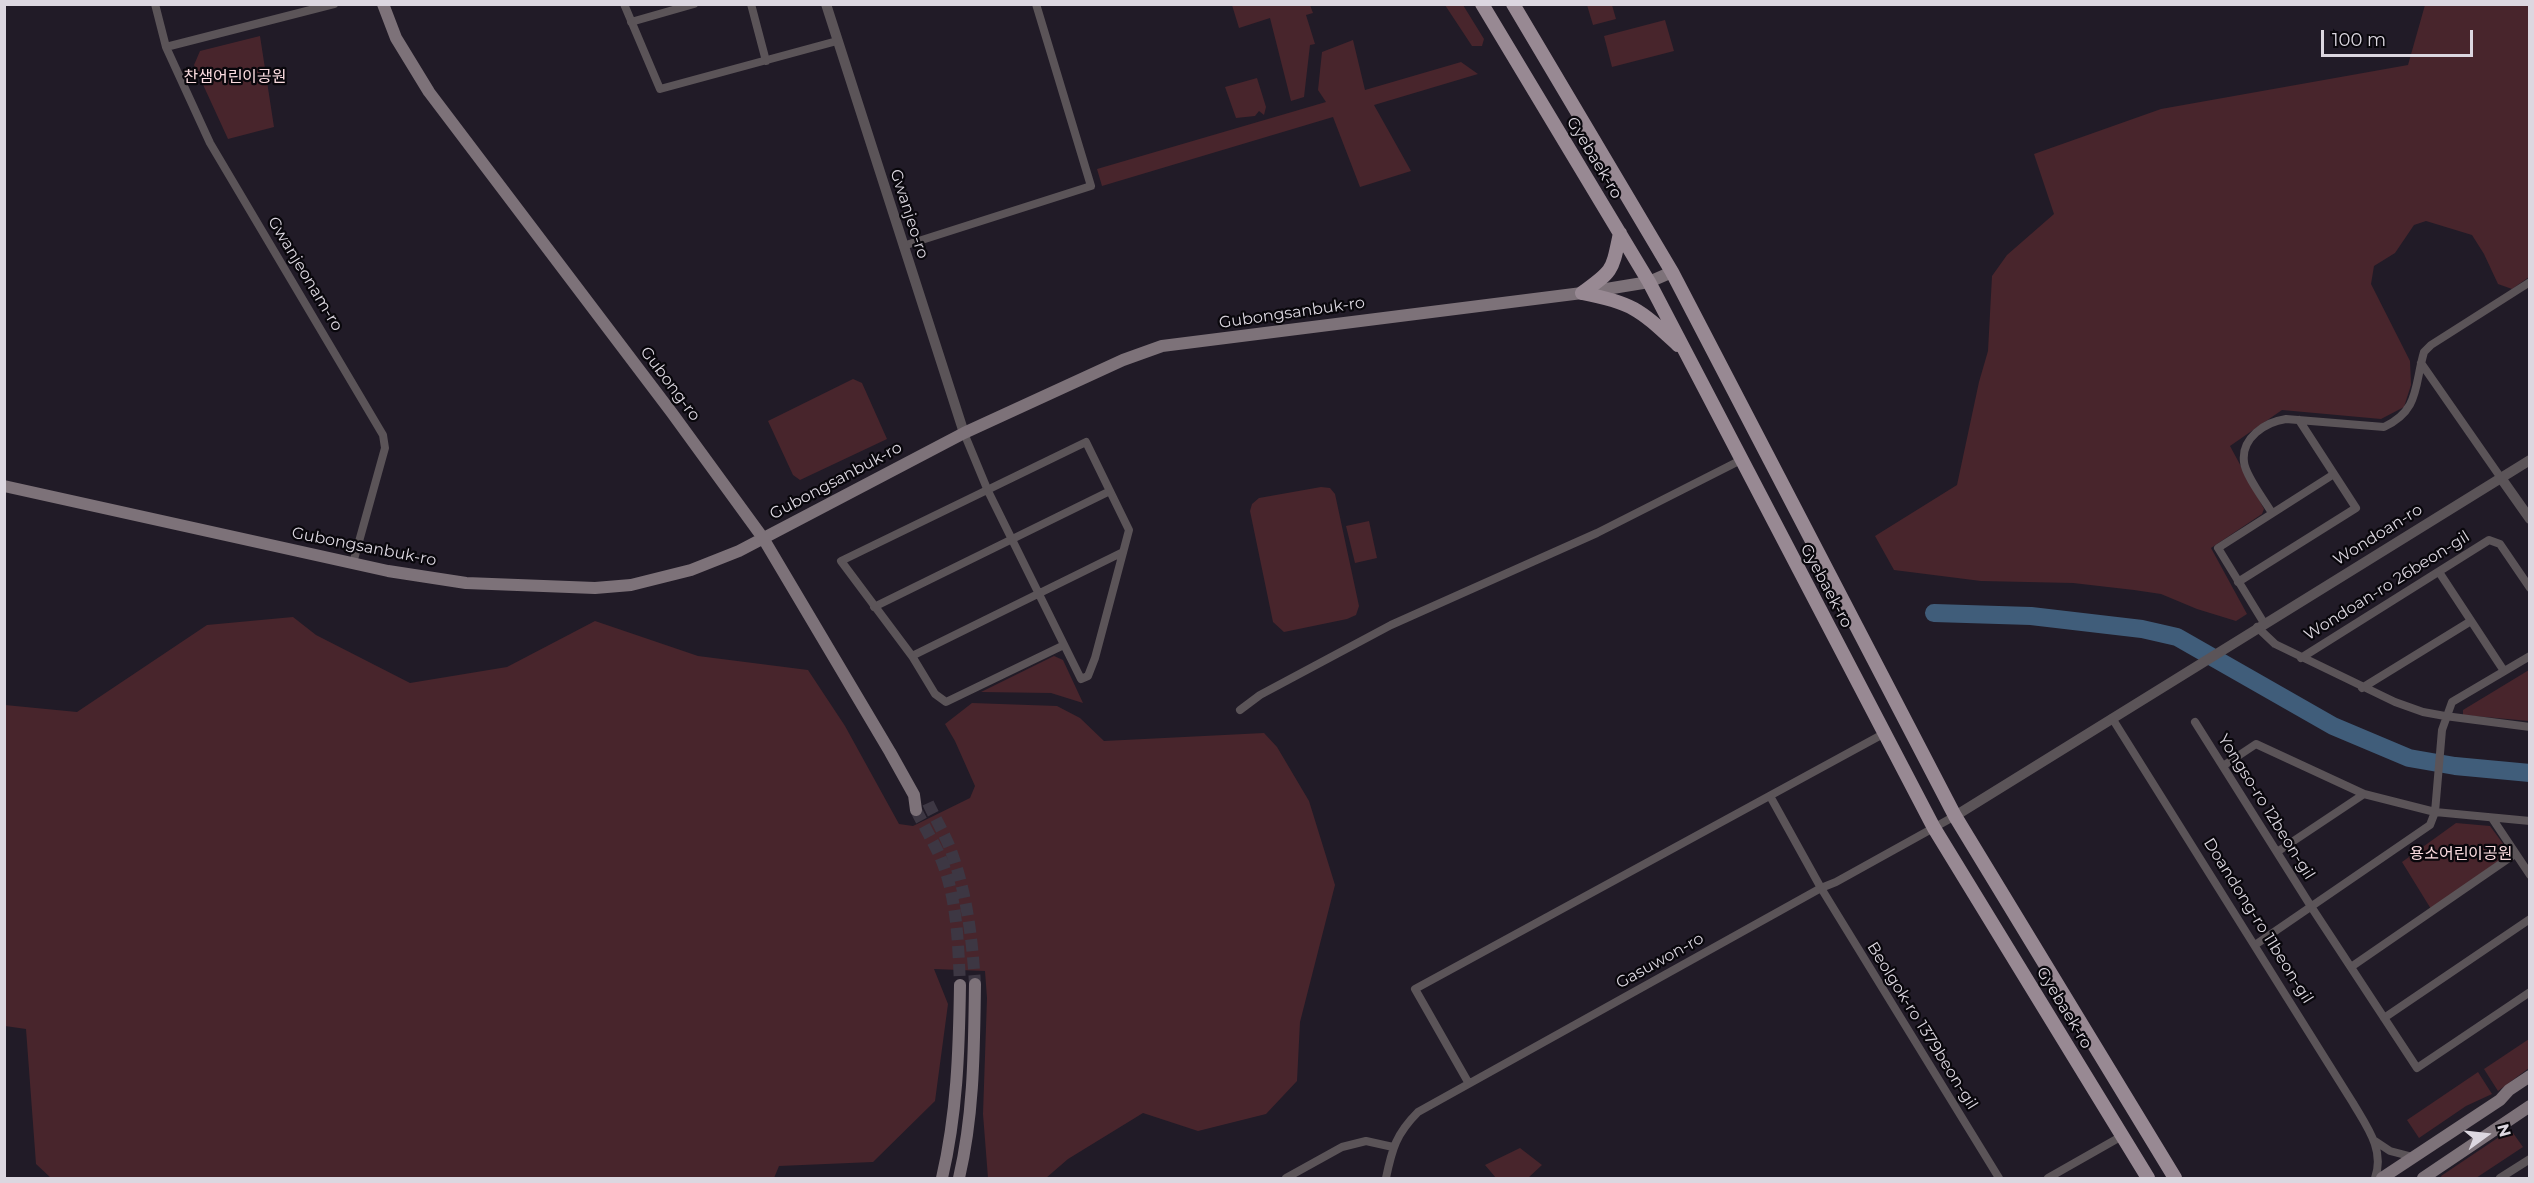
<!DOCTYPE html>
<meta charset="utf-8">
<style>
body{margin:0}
#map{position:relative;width:2534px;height:1183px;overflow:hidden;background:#211b27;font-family:Montserrat,sans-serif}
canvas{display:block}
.frame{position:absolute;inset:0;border:6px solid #dcd7e0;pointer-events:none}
.north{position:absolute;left:2456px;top:1105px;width:60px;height:60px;-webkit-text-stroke:4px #09070c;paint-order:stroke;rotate:75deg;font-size:16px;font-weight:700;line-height:24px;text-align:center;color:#dcd7e0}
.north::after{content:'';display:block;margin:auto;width:21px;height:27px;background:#dcd7e0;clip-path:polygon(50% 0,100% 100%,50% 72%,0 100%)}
.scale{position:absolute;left:2321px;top:30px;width:152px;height:27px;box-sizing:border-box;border:3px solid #dcd7e0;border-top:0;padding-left:8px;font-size:18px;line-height:21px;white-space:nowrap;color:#dcd7e0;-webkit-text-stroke:4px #09070c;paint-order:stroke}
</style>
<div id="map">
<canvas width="2534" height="1183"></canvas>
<div class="frame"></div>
<div class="north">N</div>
<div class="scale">100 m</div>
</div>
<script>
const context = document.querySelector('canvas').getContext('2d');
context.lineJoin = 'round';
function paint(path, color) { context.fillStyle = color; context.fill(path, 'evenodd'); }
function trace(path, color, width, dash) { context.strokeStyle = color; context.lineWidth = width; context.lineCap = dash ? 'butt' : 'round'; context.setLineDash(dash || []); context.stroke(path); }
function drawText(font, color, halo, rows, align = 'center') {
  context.font = font + ' Montserrat,"Noto Sans KR",sans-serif'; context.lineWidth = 4.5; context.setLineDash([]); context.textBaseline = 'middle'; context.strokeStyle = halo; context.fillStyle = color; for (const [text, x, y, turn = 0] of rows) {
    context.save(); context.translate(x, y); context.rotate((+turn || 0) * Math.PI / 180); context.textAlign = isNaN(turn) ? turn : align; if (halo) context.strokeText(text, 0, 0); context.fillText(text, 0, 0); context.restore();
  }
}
paint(new Path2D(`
 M1232 5H1310L1313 13 1306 15 1315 44 1310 45 1304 97 1291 101 1270 18 1239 28Z
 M1445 5H1463L1484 39 1482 46H1472Z
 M1587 5H1612L1616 19 1593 25Z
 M2425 5H2529V277L2512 289 2498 284 2484 254 2472 235 2426 221 2414 225 2395 253 2374 266 2371 284 2410 361 2411 385 2404 407 2381 419 2282 410 2230 446 2264 509 2262 514 2211 548 2247 614 2236 621 2197 609 2161 594 2134 590 2073 583 1981 581 1894 570 1875 536 1957 485 1979 382 1988 351 1992 276 2007 255 2054 214 2034 154 2161 109 2408 65Z
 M1665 20 1674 51 1612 67 1604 36Z
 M260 36 274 127 228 139 194 65 200 51Z
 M1353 40 1365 90 1461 62 1478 74 1374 105 1411 171 1360 187 1333 117 1102 186 1097 169 1326 102 1318 90 1322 52Z
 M1257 78 1266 107 1264 115 1259 111 1255 116 1236 118 1225 87Z
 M853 379 862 383 887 439 800 480 793 475 768 421Z
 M1321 487 1330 488 1335 494 1359 606 1356 615 1347 619 1284 632 1273 622 1250 511 1252 504 1259 498Z
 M1369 521 1377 558 1355 563 1346 526Z
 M293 617 316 635 410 683 507 667 595 621 698 656 808 670 845 726 899 824 913 826 970 798 975 786 955 741 945 724 972 703 1057 706 1080 718 1104 741 1264 733 1277 747 1309 801 1335 885 1300 1022 1297 1081 1266 1114 1198 1131 1143 1113 1068 1159 1046 1178H988L983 1114 987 998 985 971 934 969 948 1004 935 1101 873 1162 779 1166 774 1178H51L36 1164 26 1029 5 1026V705L77 712 207 625Z
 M1054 656 1063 660 1083 703 1051 693 981 692Z
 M2529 670V721L2463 715V710Z
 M2456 823 2490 826 2510 853 2431 909 2402 862Z
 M2529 1039V1068L2498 1091 2484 1069Z
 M2478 1072 2492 1094 2466 1106 2419 1138 2407 1120Z
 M2513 1133 2523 1147 2476 1178H2442L2441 1176 2502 1135Z
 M1520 1148 1542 1165 1528 1178H1496L1485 1165Z`), '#48252c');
trace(new Path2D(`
 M1934 613 2031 616 2142 629 2177 637 2333 726 2409 758 2455 766 2530 773`), '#405d7a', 18);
trace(new Path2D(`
 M928 803C935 818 944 833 950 848 967 893 972 937 975 984
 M916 810C923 824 931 838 938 852 957 893 958 940 960 985`), '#3d3743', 12, [12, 6]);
trace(new Path2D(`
 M155 4 166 47 210 143 383 435 385 448 353 563
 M624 4 660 89 837 41
 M751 4 766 61
 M631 22 694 4
 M166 47 334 4
 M903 246 1091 186 1036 4
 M2421 363 2501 478
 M964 433 988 491 1081 679 1088 676 1095 658 1129 530 1086 442 841 561 912 656 935 694 946 702 1064 645
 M2272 513C2265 501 2245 475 2244 462 2241 438 2265 422 2286 419L2384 427C2420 410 2414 386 2424 352L2431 345 2530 282
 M2439 572 2504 671
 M2238 582 2356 508 2299 420
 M874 607 1110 491
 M2264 623 2218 548 2334 474
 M2257 627 2275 644 2395 702 2423 712 2445 716 2530 727
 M912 656 1123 552
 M2301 658 2489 540 2500 544 2530 588
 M2362 688 2471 621
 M1240 710 1260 695 1391 625 1597 533 1741 460
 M2112 718 2353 1103C2367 1127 2385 1150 2375 1178
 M2195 722 2312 908 2417 1068 2530 992
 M2223 766 2256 744 2364 794 2435 812 2530 821
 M1770 796 1821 888 1999 1178
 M2492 818 2530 875
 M2277 852 2364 794
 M2255 945 2430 825 2435 812 2442 730 2452 702 2530 656
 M2351 967 2515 854
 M2384 1018 2530 919
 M1468 1082 1415 989 1885 733
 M2375 1141 2390 1151 2413 1157
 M1286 1178 1342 1147 1366 1141 1393 1147
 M1386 1178C1392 1149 1396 1134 1418 1112L1821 888 1836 882 1955 816
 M2048 1178 2122 1136
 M2500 1178 2530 1159`), '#5b5458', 8);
trace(new Path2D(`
 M826 4 964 433
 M2501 478 2530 519
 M1955 816 2530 460`), '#5b5458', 10);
trace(new Path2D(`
 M383 4 396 38 429 92 672 413 763 538 890 752 914 795 916 810
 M4 486 388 571 466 583 595 588 631 585 691 570 739 551 964 433 1123 360 1162 346 1582 293 1649 282 1672 272
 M942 1178C957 1114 959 1051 960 985
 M959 1178C974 1114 974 1050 975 984
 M2382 1178 2500 1100 2509 1090 2530 1076
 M2423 1178 2530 1106`), '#7d7279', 12);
trace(new Path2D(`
 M1482 4 1649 282 1934 828 2148 1178
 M1513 4 1672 272 1955 816 2175 1178
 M1582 293C1634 303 1640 310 1678 345
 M1582 293C1614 270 1612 271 1620 233`), '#988993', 14);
drawText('16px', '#fadbdf', '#09070c', [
 ["찬샘어린이공원",235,77],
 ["용소어린이공원",2461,854]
]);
drawText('16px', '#dcd7e0', '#09070c', [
 ["Gyebaek-ro",1594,158,59],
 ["Gwanjeo-ro",909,214,72],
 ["Gwanjeonam-ro",305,274,59],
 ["Gubongsanbuk-ro",1292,313,-8],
 ["Gubong-ro",670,384,53],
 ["Gubongsanbuk-ro",836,481,-28],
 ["Wondoan-ro",2378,535,-32],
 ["Gubongsanbuk-ro",364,547,11],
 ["Gyebaek-ro",1826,586,62],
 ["Wondoan-ro 26beon-gil",2387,586,-32],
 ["Yongso-ro 12beon-gil",2266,807,58],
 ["Doandong-ro 11beon-gil",2258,921,58],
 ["Gasuwon-ro",1660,961,-29],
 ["Gyebaek-ro",2064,1008,59],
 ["Beolgok-ro 1379beon-gil",1922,1026,58]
]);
</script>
